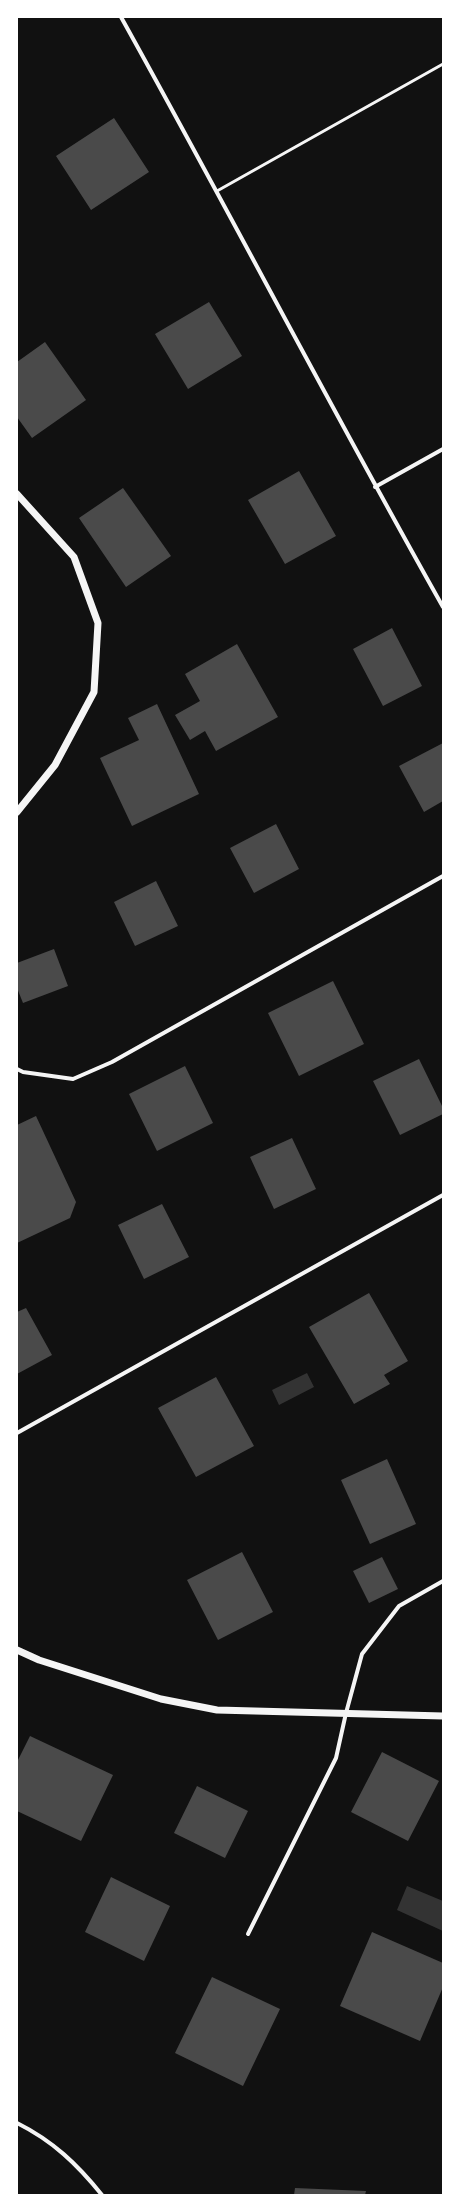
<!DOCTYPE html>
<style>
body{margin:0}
#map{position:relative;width:460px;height:2212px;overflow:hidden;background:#111;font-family:Helvetica,sans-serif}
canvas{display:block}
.frame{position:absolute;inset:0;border:18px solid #fff;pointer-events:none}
</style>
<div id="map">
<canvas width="460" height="2212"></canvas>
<div class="frame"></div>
</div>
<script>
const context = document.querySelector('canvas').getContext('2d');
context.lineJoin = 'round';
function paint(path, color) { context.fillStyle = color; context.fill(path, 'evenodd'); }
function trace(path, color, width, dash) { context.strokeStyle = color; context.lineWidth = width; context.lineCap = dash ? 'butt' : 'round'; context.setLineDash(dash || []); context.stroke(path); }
paint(new Path2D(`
 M307 1373 314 1387 279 1405 272 1390Z
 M407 1886 443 1901V1931L397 1910Z`), '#333');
paint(new Path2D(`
 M114 118 149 172 91 210 56 156Z
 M209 302 242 356 188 389 155 334Z
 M45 342 86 400 32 438 17 417V362Z
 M299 471 336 536 285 564 248 500Z
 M123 488 171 556 126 587 79 518Z
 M392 628 422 686 383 706 353 649Z
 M237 644 278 717 216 751 205 731 190 740 175 715 200 701 185 674Z
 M157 704 199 794 132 826 100 758 139 740 128 718Z
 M443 743V801L424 812 399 766Z
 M276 824 299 869 254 893 230 848Z
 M156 881 178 926 135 946 114 902Z
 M54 949 68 986 23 1003 17 988V963Z
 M333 981 364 1044 299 1076 268 1013Z
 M419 1059 443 1108V1114L400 1135 373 1081Z
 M185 1066 213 1123 157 1151 129 1094Z
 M36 1116 76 1202 70 1218 17 1243V1125Z
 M292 1138 316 1189 274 1209 250 1157Z
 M162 1204 189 1257 144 1279 118 1225Z
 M369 1293 408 1361 384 1375 390 1384 354 1404 309 1327Z
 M26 1308 52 1355 17 1374V1312Z
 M216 1377 254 1446 196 1477 158 1408Z
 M387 1459 416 1524 370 1544 341 1480Z
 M242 1552 273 1612 218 1640 187 1580Z
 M382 1557 398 1589 369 1603 353 1571Z
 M30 1736 113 1775 81 1841 17 1811V1762Z
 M382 1752 439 1781 408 1841 351 1812Z
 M197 1786 248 1811 225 1858 174 1833Z
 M111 1877 170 1906 144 1961 85 1932Z
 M372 1932 443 1963V1987L420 2041 340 2006Z
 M212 1977 280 2009 243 2086 175 2053Z
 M295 2188 366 2191 365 2195H294Z`), '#4a4a4a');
trace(new Path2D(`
 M217 191 443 64`), '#f5f5f5', 3);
trace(new Path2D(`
 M121 17C230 213 333 412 443 607
 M375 487 443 449
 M17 1069 23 1072 73 1079 112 1062 443 876
 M17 1433 443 1195
 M248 1934 336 1758 346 1713 362 1654 399 1606 443 1581
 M17 2123C53 2141 77 2164 102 2195`), '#f5f5f5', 4);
trace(new Path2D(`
 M17 494 74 557 98 623 94 692 55 765 17 812
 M17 1650 39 1660 161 1699 217 1710 443 1716`), '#f5f5f5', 7);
</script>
